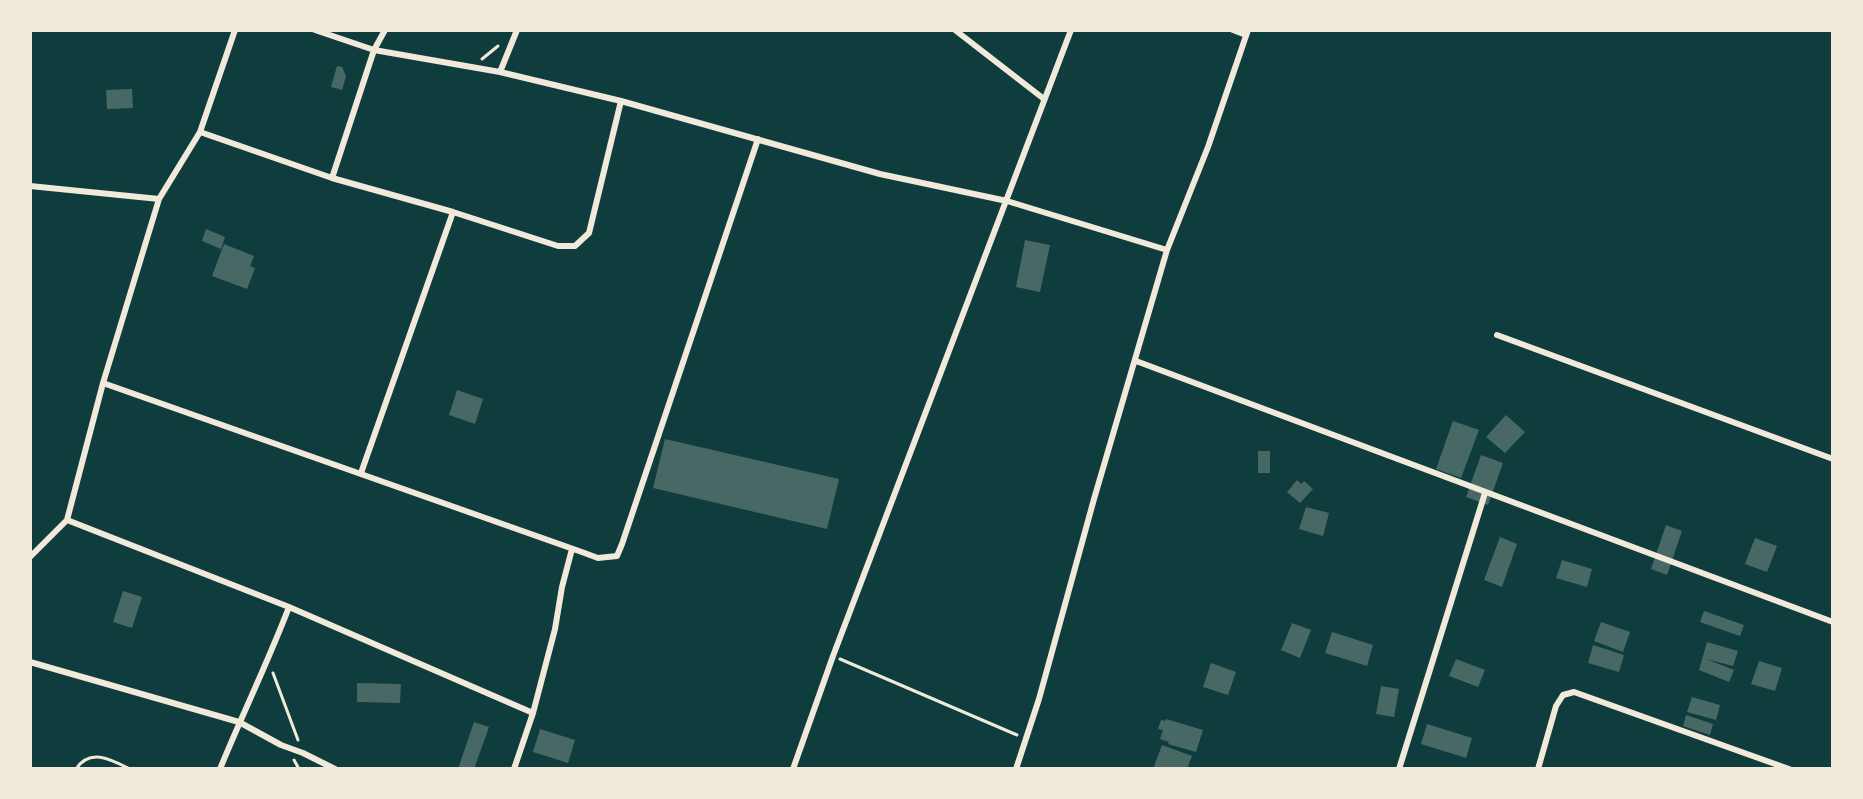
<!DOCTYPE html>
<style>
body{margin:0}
#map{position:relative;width:1863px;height:799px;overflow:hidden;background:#0f3d3e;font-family:"Golos Text",sans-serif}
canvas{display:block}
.frame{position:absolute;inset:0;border:32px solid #f1e9da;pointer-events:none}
</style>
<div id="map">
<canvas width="1863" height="799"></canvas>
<div class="frame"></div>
</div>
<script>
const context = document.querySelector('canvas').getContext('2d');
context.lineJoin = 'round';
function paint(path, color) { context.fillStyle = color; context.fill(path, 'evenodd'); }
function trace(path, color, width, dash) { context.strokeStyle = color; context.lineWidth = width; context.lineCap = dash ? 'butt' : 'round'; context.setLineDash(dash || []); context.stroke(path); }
paint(new Path2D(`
 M337 66 342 67 346 76 342 90 331 87Z
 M132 89 133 108 107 109 106 90Z
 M206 229 225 237 221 249 202 241Z
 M1025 240 1050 245 1040 292 1016 287Z
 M224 244 254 256 250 266 255 268 247 289 212 276Z
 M457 390 483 399 475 424 449 415Z
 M1506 415 1525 432 1505 453 1486 437Z
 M1453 421 1479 430 1461 478 1436 469Z
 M665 439 839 479 827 529 653 488Z
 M1258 451H1270V473H1258Z
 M1481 455 1503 463 1488 505 1466 497Z
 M1297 480 1301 484 1304 481 1313 489 1300 503 1287 492Z
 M1306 507 1329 513 1323 536 1299 529Z
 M1666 525 1682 531 1667 575 1651 569Z
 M1500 537 1517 544 1502 587 1484 580Z
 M1755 538 1777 546 1767 572 1745 564Z
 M1562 560 1592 569 1587 587 1556 578Z
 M123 591 142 597 132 628 113 622Z
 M1704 611 1744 625 1740 636 1700 622Z
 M1601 622 1630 632 1623 652 1594 641Z
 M1292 623 1311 630 1300 658 1281 650Z
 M1332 632 1373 645 1367 666 1325 653Z
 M1707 642 1738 651 1733 666 1706 659 1734 670 1729 682 1699 670Z
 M1593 645 1624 655 1619 672 1588 663Z
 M1456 659 1485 670 1478 687 1449 676Z
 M1759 661 1782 668 1775 691 1751 684Z
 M1211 663 1236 672 1228 695 1203 687Z
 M357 683 401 684 400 703 357 702Z
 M1381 686 1399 689 1394 717 1376 714Z
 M1692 697 1720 705 1716 720 1687 712Z
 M1686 715 1713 724 1710 735 1683 726Z
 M1166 719 1203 730 1196 752 1168 744 1169 742 1160 739 1163 730 1158 729 1161 720 1165 721Z
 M474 722 489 727 474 769H458Z
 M1427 724 1472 738 1466 758 1421 744Z
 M540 729 575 740 568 763 533 752Z
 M1162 745 1192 756 1187 769H1153Z`), '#486865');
trace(new Path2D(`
 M482 59 498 46
 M840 659 1017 735
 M273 673 298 740
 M294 760 299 769
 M76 769C90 748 110 759 130 769`), '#f1e9da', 3);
trace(new Path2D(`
 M315 30 374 50 500 72 621 101 880 174 1007 201 1167 250
 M955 30 1044 99
 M1233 30 1246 35
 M500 72 517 30
 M200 132 332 178 453 212 558 246H575L589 233 621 101
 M332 178 374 50 385 30
 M30 186 159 199
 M1497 335 1833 459
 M1136 361 1833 622
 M103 383 579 551 598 558 617 556 622 544 758 139
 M361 473 453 212
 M67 520 289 607 533 713
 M30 557 67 520 103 383 159 199 200 132 235 30
 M30 662 239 722 281 745 303 753 335 769
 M220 769C242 715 268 662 289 607
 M514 769 533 713 555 629 562 587 572 549
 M793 769 833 656 1071 30
 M1016 769 1039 699 1094 499 1167 250 1208 147 1248 30
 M1399 769 1485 493
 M1538 769 1556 706 1563 695 1574 692 1789 769`), '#f1e9da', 6);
</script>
